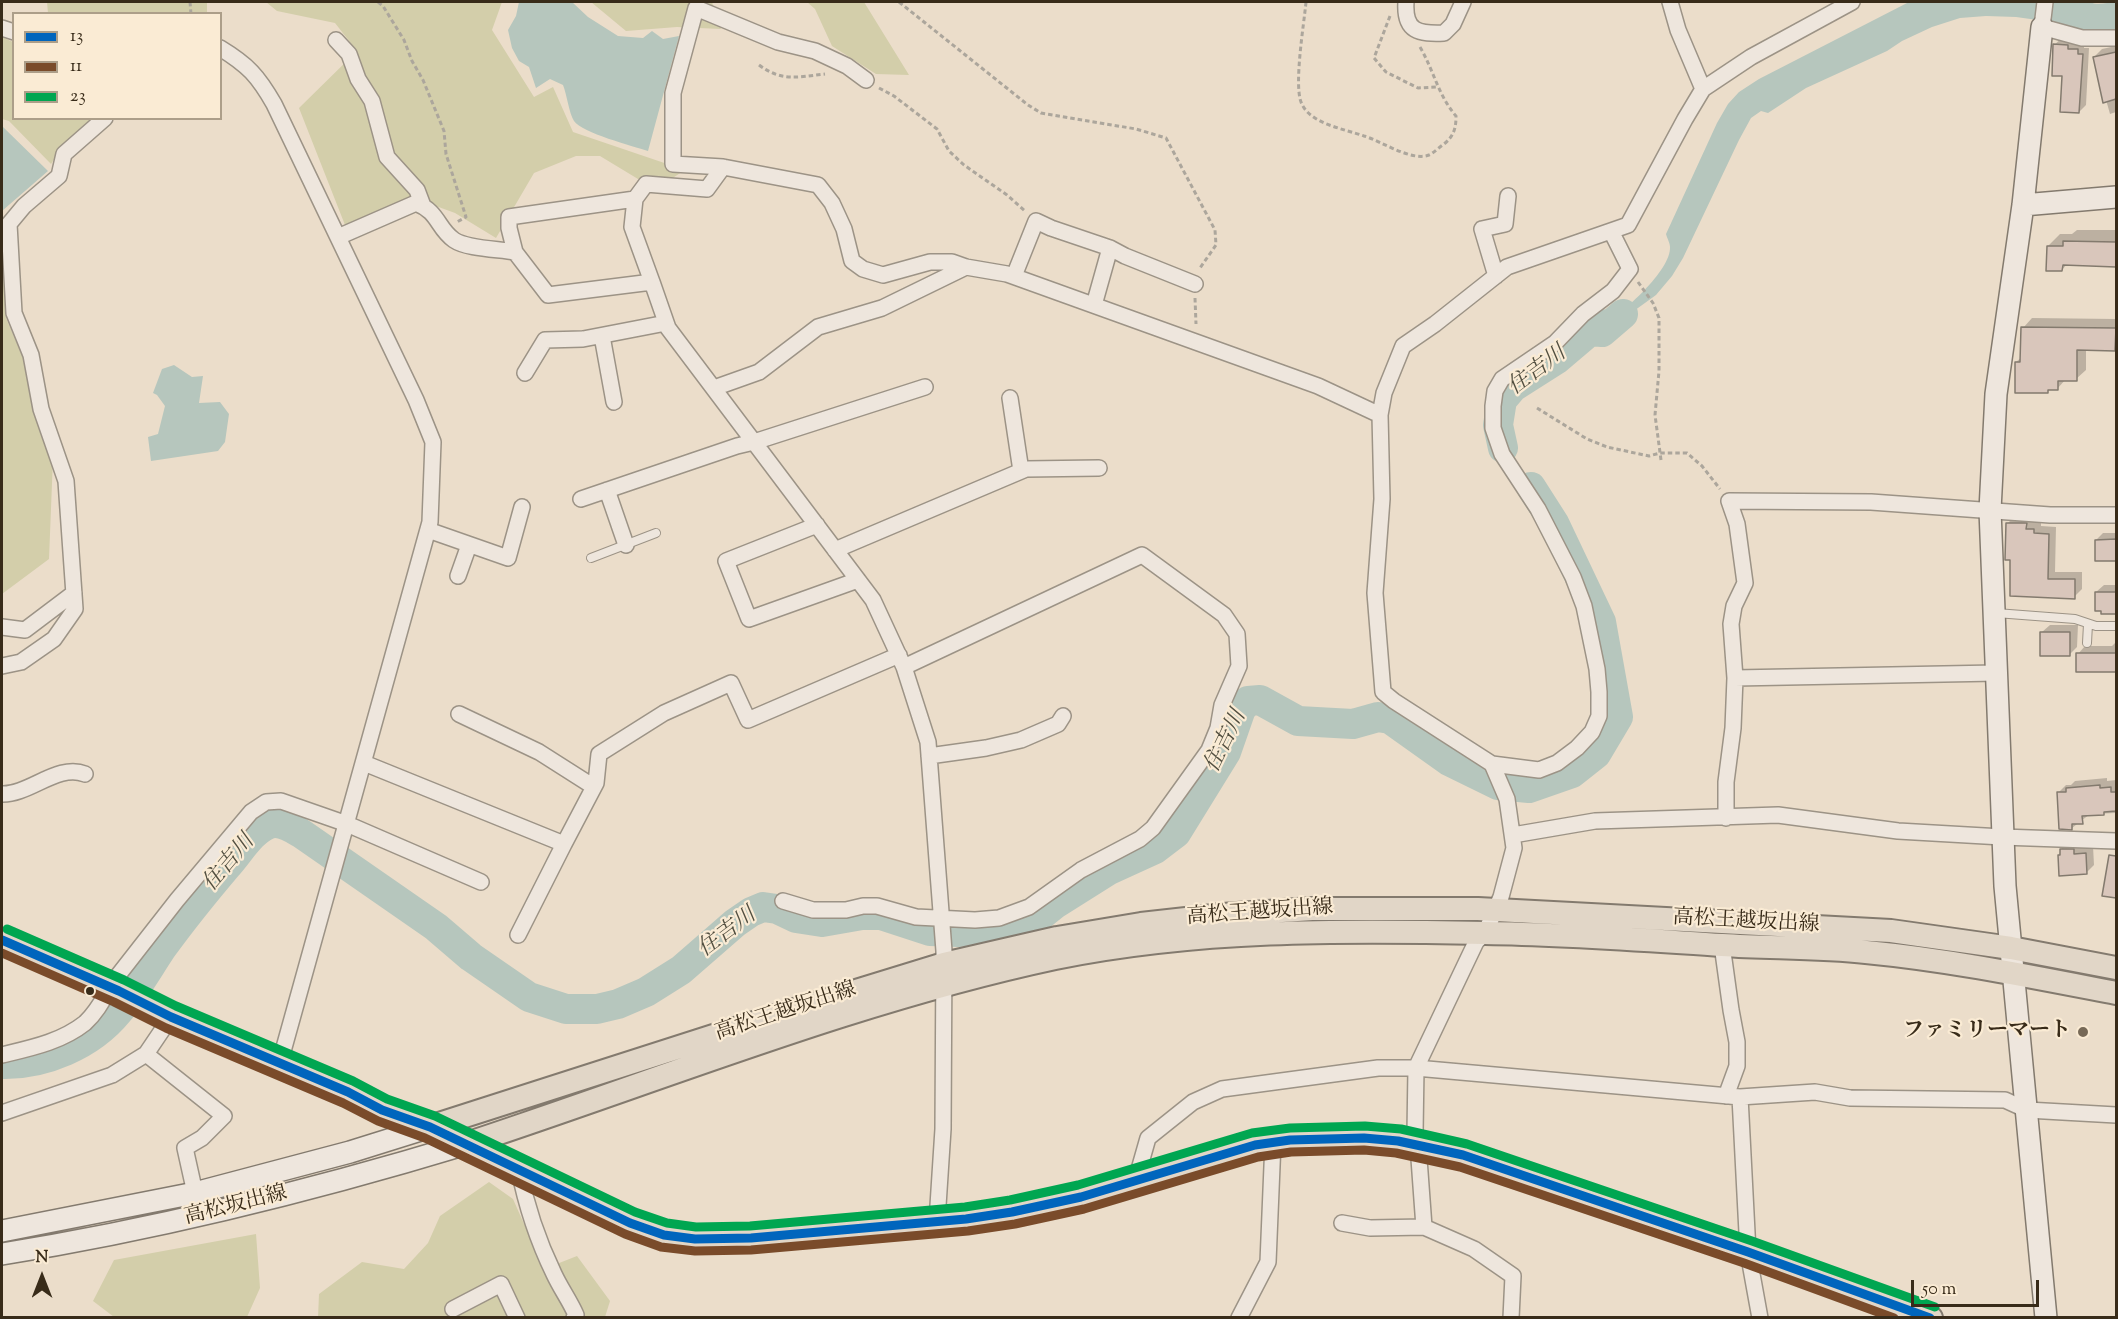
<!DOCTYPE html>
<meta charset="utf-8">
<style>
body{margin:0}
#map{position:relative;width:2118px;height:1319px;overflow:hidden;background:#ebddca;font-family:"Sorts Mill Goudy",serif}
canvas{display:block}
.frame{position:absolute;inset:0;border:3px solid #382b19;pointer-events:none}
.legend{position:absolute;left:12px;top:12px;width:210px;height:108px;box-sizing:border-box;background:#faebd4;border:2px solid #ac9e89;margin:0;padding:8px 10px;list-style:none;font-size:18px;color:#382b19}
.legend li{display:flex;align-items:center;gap:12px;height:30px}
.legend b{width:30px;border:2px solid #ac9e89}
.north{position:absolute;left:12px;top:1247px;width:60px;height:60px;-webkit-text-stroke:4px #faebd4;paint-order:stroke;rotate:0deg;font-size:16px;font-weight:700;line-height:24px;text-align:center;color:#382b19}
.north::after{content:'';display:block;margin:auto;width:21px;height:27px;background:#382b19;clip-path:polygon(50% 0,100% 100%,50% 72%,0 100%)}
.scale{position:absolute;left:1911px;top:1280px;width:128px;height:27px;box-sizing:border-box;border:3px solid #382b19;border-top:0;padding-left:8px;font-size:18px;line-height:21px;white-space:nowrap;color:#382b19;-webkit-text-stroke:4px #faebd4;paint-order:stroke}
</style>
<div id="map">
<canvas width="2118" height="1319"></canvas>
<div class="frame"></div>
<ul class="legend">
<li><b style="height:8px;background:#0065bd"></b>13</li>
<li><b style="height:8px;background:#7a4b2a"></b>11</li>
<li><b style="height:8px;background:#00a651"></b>23</li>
</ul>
<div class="north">N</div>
<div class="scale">50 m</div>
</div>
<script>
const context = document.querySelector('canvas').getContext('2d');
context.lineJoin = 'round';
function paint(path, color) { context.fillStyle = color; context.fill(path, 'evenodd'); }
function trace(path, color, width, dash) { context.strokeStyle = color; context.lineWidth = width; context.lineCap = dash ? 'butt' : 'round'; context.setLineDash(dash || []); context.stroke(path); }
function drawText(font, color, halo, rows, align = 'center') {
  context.font = font + ' "Sorts Mill Goudy","Noto Serif JP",serif'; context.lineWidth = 4.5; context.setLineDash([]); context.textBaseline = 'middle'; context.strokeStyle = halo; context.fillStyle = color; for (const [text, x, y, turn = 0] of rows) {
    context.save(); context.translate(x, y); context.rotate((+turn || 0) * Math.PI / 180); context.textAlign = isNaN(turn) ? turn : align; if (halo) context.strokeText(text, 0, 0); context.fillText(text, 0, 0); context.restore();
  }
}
paint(new Path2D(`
 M47 2H207V13H48Z
 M266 2H502L492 30 534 97 553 87 573 132 685 170 671 179H638L600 156H576L534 173 496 238 455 213 414 198 345 225 299 108 357 51 335 23 277 11Z
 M591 2H712L721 29 677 27 626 31Z
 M807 2H864L909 75 876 74 832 46 815 9Z
 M2 37 13 42 14 118 96 119 65 143 51 164 9 121 2 119Z
 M2 228 6 318 24 360 53 458 49 559 2 594Z
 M489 1182 513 1199 544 1269 577 1256 610 1301 605 1317 318 1318 319 1294 362 1262 404 1269 428 1243 440 1216Z
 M256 1234 260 1288 247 1317H114L93 1301 114 1260Z`), '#d3ceaa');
paint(new Path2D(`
 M519 2H572L588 17 618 36 643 38 652 31 663 39 679 36 648 151C633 146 582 133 574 121 569 113 567 95 563 85L550 79 536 88 529 67 519 61 512 48 508 30 516 16Z
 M1909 2H2089C2100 6 2106 2 2116 2V32L2083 33 2052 22 2016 17 1986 16 1960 18 1932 27 1902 41 1887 51 1806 88 1768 113 1761 111 1751 118 1739 140 1683 258 1672 276 1656 295 1595 339 1582 322 1602 309 1613 311 1604 325C1623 312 1671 271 1670 247 1670 243 1667 238 1666 234L1717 123 1728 104 1739 92 1759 79Z
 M2 126 48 171 2 211Z
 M174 365 192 377 203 376 199 403 220 402 229 414 225 442 218 451 151 461 148 437 158 434 165 406 157 395 153 393 162 369Z`), '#b6c6bd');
paint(new Path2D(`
 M2062 38 2084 42V48H2089L2086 105 2079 112 2054 45Z
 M2116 46V112L2110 114 2094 57 2102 49Z
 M2077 230H2116V265L2067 264 2062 270 2048 246 2060 234H2072Z
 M2032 318 2116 319V347L2115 349H2086V370L2076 379H2066L2057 389H2050L2048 391 2016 362 2022 357 2023 328Z
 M2015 516H2034V522H2041V526L2056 527 2055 572H2082V589L2074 597 2012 559 2007 524Z
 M2103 533H2116V559L2097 560 2096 540Z
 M2104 585H2116V612H2102L2096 592Z
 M2050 625H2078L2077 647 2069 655 2042 632Z
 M2115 643H2116V671H2077L2078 654 2085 646H2112Z
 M2107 778V781L2116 780V813L2090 814 2072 828 2058 793 2066 785H2071L2075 781Z
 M2069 842 2093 846 2094 865 2086 873 2059 855 2061 849Z
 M2116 859V897L2104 895 2108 867Z`), '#0003');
trace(new Path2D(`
 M1503 448 1498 425 1502 400 1513 387 1557 359 1590 331 1602 332 1623 314
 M2 1064C44 1065 91 1045 118 1012 135 992 148 969 162 948 183 919 205 892 227 866 239 853 252 830 269 824 281 820 292 828 302 834L436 927 471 957 529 997 566 1009H597L618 1004 646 992 681 970 735 923 751 912 763 907 777 909 796 918 822 922 862 915H881L930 931 958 932 1002 928 1035 920 1055 904 1109 870 1155 849 1176 833 1226 752 1241 709 1248 701 1260 700 1298 721 1353 724 1378 717 1390 719 1449 761 1498 785 1529 788 1572 773 1596 754 1618 717 1601 622 1554 523 1531 487`), '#b6c6bd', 30);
const building = new Path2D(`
 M2053 44 2068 45V49H2078V54H2083L2079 113 2060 112 2062 76H2052Z
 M2116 52V99L2103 103 2093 57Z
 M2063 241 2116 242V267L2063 265 2062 271H2046L2047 246H2063Z
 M2021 327 2116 328 2115 351 2077 350V381H2058V390H2048V393H2015V362H2020Z
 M2006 523H2027L2026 529H2034V533L2049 534 2048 579H2075V599L2010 596V560H2005Z
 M2116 539V561H2095V540Z
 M2095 592H2116V614H2101V611H2095Z
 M2040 632H2070V656H2040Z
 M2076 653H2116V672H2076Z
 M2100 785V788L2111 787V792H2116V811L2104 812V815L2082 816 2083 824H2072V830L2059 829 2057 792H2066V788Z
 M2060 849H2074V854L2086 853 2087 874 2059 876 2058 855H2060Z
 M2109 855 2116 856V898L2102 896Z`);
paint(building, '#d9c6bb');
trace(building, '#837a6e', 1.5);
const lane = new Path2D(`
 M591 558 656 533
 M1996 613 2075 619 2096 626H2116
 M2087 643 2088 624`);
const street = new Path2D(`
 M1406 2C1404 32 1419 34 1444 33L1453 24 1463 2
 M1670 2 1678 30 1703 89
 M2045 2 2042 27 2082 38H2116
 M2 28 14 32
 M336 40 349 54 358 79 372 101 387 157 417 190 423 206
 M220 48C248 65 258 76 274 104L416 400 433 442 430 522 280 1062
 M866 80 847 66 815 51 778 42 696 8 673 93V164L723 167 818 185 832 203 844 229 852 261 863 269 883 275 930 262H952L966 267 1007 274 1318 386 1380 415
 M635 199 646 184 707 189 723 167
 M1611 231 1630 269 1613 291 1583 314 1555 343 1502 379 1495 391 1493 406V428L1502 454 1538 509 1573 577 1584 606 1597 669 1599 692V716L1592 732 1577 748 1557 763 1539 770 1492 764 1394 701 1383 692 1375 593 1382 499 1380 415 1384 393 1403 346 1435 324 1507 267 1628 225 1685 119 1703 89 1751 57 1852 2
 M338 237 416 203C439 212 437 228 454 240 467 249 499 249 515 252L548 295 652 282 668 328 873 600 904 667 928 742 944 951 943 1129 937 1221
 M515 252 509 228V217L635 199 632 227 652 282
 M1014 276 1036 221 1051 228 1110 248 1125 256 1195 284
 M1496 276 1482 229 1505 224 1508 196
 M1094 305 1110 248
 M602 336 614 402
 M525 373 545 340 583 339 666 323
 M714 388 759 372 818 327 882 308 966 267
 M1010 398 1021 471
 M607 490 626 545
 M581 499 737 446 754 442 925 387
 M817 525 726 561 749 619 858 580
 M428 530 508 558 522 507
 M835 550 1026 469 1099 468
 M458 576 469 545
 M2 627 25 630 74 593
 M2 666 21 662 54 639 75 609 66 481 41 409 31 355 14 313 9 224 24 206 59 176 64 154 105 118
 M1735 678 1996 673
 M459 714 539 752 594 787
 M929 756 986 748 1021 740 1058 724 1063 716
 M364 763 564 844 596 783 599 754 664 713 731 683 748 720 899 655
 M1492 764 1507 799 1514 848 1501 897 1485 933 1476 942 1416 1068 1415 1133 1418 1145 1424 1227 1474 1249 1513 1276 1511 1318
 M2 794C29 795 58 763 85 774
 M1726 818V782L1733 728 1735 678 1731 624 1734 606 1745 583 1737 524 1729 501 1871 502 2050 515H2116
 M1513 835 1595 821 1778 815 1898 831 2002 837 2116 841
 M783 901 813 910H846L863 906H877L916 917 975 920 999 918 1029 907 1081 870 1140 839 1153 828 1209 750 1218 728 1222 705 1239 666 1237 634 1224 615 1142 555 904 667
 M518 935 564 844
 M1722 945 1731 1010 1737 1042V1066L1726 1096
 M109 987 177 900 251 812 266 802 281 801 347 824 481 882
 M146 1054 224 1116 202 1138 185 1148 195 1193
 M2 1055C31 1048 61 1042 85 1023 96 1013 103 1000 110 988
 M1740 1097 1748 1252 1760 1318
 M2 1113 112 1075 146 1054 171 1017
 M519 1169C526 1205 538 1241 554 1274 561 1289 570 1301 576 1315L574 1318
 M1136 1180 1148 1138 1193 1102 1222 1089 1378 1068H1416L1740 1097 1815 1092 1850 1098 2005 1100 2027 1110 2116 1115
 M1342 1223 1370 1228 1424 1227
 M453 1309 501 1284 517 1318
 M1239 1318 1268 1262 1273 1142`);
const secondary = new Path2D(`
 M2042 27 2023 205 1996 394 1990 510 2005 886 2046 1318
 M2023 205 2116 197
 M2 1231 195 1193 350 1152 430 1127
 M2 1254C159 1229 314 1190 466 1144`);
const primary = new Path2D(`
 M2 940 119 991 171 1017 348 1092 382 1110 430 1127 502 1160 630 1223 664 1235 695 1239 751 1238 966 1219 1012 1212 1081 1197 1255 1145 1290 1140 1364 1138 1398 1141 1463 1155 1748 1252 1931 1318
 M430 1127 801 1008 944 964 1057 938 1141 924 1222 915 1312 909H1478L1891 931 2011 948 2116 968
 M466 1144C661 1080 854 1001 1055 958 1197 929 1342 930 1485 933 1565 934 1643 940 1722 945 1770 948 1818 947 1866 952 1950 960 2033 977 2116 993`);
trace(lane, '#9c9386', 10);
trace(street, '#9c9386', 18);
trace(secondary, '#837a6e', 24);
trace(primary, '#837a6e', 26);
trace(new Path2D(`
 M190 2 191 14
 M378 2 383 6 404 40 412 61 423 80 444 131 446 154 466 217 457 222
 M899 2 1028 105 1041 113 1136 129 1166 138 1215 230 1216 245 1200 268
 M1306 2C1304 24 1294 83 1301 102 1309 124 1345 129 1364 136 1381 141 1412 162 1429 155 1434 153 1439 147 1444 144 1454 136 1456 128 1456 116 1438 95 1434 71 1420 47
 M1390 16 1374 58 1386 72 1418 88 1437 87
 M759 65C782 82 798 77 825 74
 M879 88 894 96 937 129 949 151 964 165 1007 195 1026 212
 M1638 282 1653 303 1659 318V371L1655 415 1661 460
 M1195 298 1196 324
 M1537 408 1587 439 1607 447 1649 456 1660 453H1687L1702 466 1720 489`), '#aca69c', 3, [4.5, 3]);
trace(lane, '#eee6dd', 8);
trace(street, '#eee6dd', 15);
trace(secondary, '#eee6dd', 21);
trace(primary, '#e1d6c7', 22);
trace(new Path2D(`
 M2 940 119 991 171 1017 348 1092 382 1110 430 1127 630 1223 664 1235 695 1239 751 1238 966 1219 1012 1212 1081 1197 1255 1145 1290 1140 1364 1138 1398 1141 1463 1155 1748 1252 1930 1318`), '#0065bd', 9);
trace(new Path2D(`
 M2 953 114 1002 166 1028 343 1103 378 1121 425 1138 625 1234 661 1247 695 1251 751 1250 968 1231 1015 1224 1084 1209 1258 1157 1291 1152 1364 1150 1396 1153 1460 1167 1744 1263 1894 1318`), '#7a4b2a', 9);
trace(new Path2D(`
 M7 929 124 980 176 1006 353 1081 387 1099 435 1116 635 1212 667 1223 696 1227 750 1226 965 1207 1010 1200 1078 1185 1252 1133 1290 1128 1365 1126 1401 1129 1467 1144 1752 1241 1935 1307`), '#00a651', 9);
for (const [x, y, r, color] of [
 [90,991,5,"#382b19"],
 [2083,1032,6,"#776957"]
]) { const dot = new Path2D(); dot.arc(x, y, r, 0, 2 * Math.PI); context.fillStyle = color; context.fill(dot); trace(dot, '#faebd4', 2); }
drawText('21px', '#382b19', '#faebd4', [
 ["高松王越坂出線",1260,914,-4],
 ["高松王越坂出線",1746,923,3],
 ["高松王越坂出線",786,1013,-18],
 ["高松坂出線",236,1207,-14]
]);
drawText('bold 21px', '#382b19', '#faebd4', [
 ["ファミリーマート",2071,1032]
], 'right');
drawText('italic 22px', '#524f40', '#faebd4', [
 ["住吉川",1538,372,-37],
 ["住吉川",1227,742,-64],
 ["住吉川",230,864,-50],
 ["住吉川",728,934,-37]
]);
</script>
